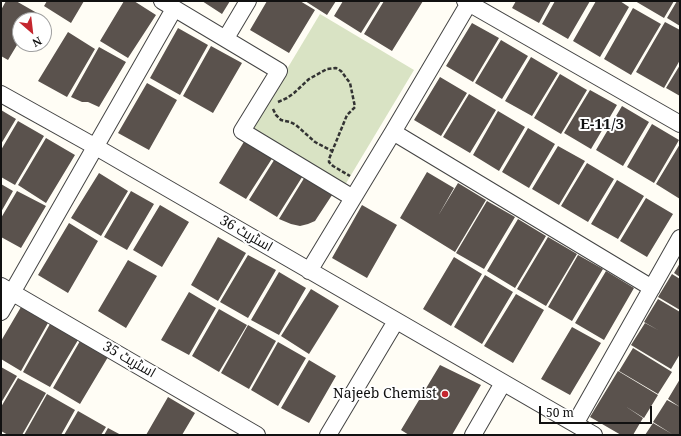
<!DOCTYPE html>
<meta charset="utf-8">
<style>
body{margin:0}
#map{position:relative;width:681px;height:436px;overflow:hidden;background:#fffdf5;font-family:"Noto Serif",serif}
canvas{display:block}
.frame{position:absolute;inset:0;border:2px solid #111;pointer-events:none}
.north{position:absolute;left:12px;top:12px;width:40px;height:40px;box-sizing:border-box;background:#fff;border:1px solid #a0a0a0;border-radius:50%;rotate:152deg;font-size:11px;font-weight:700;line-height:16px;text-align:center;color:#111}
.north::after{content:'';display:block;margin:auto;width:14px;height:18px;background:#c4262e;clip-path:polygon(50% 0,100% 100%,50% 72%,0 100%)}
.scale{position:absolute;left:539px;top:406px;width:113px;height:18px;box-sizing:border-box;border:2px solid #111;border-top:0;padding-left:5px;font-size:12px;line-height:14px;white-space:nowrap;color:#111;-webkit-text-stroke:3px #fff;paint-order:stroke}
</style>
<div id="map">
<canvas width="681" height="436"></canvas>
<div class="frame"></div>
<div class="north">N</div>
<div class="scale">50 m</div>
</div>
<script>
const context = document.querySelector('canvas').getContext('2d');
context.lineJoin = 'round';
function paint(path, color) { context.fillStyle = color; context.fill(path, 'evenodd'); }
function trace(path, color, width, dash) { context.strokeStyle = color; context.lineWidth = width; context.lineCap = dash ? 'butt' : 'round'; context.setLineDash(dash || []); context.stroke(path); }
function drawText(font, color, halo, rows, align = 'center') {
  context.font = font + ' "Noto Serif",Cairo,serif'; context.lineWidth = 4; context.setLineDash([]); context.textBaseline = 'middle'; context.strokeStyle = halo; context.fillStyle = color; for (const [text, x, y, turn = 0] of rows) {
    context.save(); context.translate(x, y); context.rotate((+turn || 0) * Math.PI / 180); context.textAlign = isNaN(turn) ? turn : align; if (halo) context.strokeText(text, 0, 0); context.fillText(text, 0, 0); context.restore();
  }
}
paint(new Path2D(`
 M320 14 414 70 345 185 251 129Z`), '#d9e3c4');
paint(new Path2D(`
 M6 1H16L37 13 32 20H20V40L8 60 1 56V10Z
 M47 1H84L71 23 44 6Z
 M124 1H134L156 15 128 58 100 41Z
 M202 1H230L222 14Z
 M267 1H300L315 10 289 53 250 30Z
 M305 1H336L327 15Z
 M343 1H381L361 33 334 16Z
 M384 1H423L392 51 364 34Z
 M516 1H551L539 23 512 8Z
 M555 1H590L568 39 542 24Z
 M596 1H620L629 7 600 57 573 41Z
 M635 1H674L664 18Z
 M677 1H680V26L667 18Z
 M633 8 661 24 631 75 604 59Z
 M665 22 680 30V60L664 88 636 72Z
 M472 23 499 38 473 82 446 66Z
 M178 28 208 45 180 95 150 78Z
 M68 32 95 49 67 97 38 81Z
 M501 40 528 56 502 99 475 83Z
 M211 46 242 63 213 113 183 96Z
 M99 47 126 62 99 107 88 102H82L71 97Z
 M531 57 558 73 532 116 505 101Z
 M680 65V96L666 88Z
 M560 74 587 90 561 134 534 118Z
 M440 77 467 93 441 136 414 120Z
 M147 83 177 100 149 150 118 133Z
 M590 90 617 105 591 149 564 133Z
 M469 94 496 110 470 153 443 137Z
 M622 106 649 122 623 166 596 150Z
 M1 110 16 119 1 144Z
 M498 111 525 127 499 171 473 155Z
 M18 121 44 136 15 185 1 177V150Z
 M652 124 679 140 654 183 627 167Z
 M528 128 555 144 529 188 502 172Z
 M46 138 75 155 46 203 18 185Z
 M245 140 273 157 246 199 219 183Z
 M680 144V199L656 184Z
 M558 146 585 161 559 205 532 189Z
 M276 157 304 174 277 217 249 200Z
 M587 163 614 179 588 222 561 206Z
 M427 172 454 188 438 216 458 183 486 200 455 252 400 218Z
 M99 173 128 191 101 236 71 218Z
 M306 175 334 192 315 221 308 224 300 226 291 224 279 219Z
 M617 180 644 196 618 239 591 224Z
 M1 184 13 191 1 212Z
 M17 191 46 206 21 248 1 237V218Z
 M131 191 154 204 127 250 104 237Z
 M646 198 673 214 647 257 620 241Z
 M487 201 515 217 484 269 456 253Z
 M160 205 189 222 162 267 133 250Z
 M362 205 397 225 367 278 332 258Z
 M518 219 546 236 515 288 487 271Z
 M69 223 98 241 68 293 38 275Z
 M218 237 246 253 218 301 191 285Z
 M548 237 577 254 546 306 517 289Z
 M248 255 276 270 248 318 220 302Z
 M578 255 603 269 572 321 548 307Z
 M454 257 482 274 451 326 423 309Z
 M128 260 157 276 126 328 98 311Z
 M680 263V277L674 273Z
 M606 271 634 288 604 340 575 323Z
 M279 272 306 288 279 335 251 320Z
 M672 274 680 279V310L658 297Z
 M485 275 513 292 482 344 454 327Z
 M311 289 339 306 309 354 281 336Z
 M189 292 216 308 189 355 161 340Z
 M516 294 544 310 513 363 484 346Z
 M658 299 680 312V354L671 369 631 345 645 323 658 330 644 322Z
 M21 307 48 323 21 371 1 359V341Z
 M219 309 247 325 219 372 192 356Z
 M50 324 78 340 50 387 23 372Z
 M248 325 276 341 249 389 221 373Z
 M572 327 601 343 570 395 541 379Z
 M80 341 108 357 80 404 53 388Z
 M278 342 306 358 278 406 251 390Z
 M633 348 672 372 658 394 619 371Z
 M309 360 336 376 309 423 281 408Z
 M440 365 481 385 452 435H409L401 430Z
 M1 367 17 376 1 403Z
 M618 371 658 395 644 418 625 406 643 418 633 435H621L590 417Z
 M18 378 46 393 22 435H8L1 431V407Z
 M680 379V407L668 399Z
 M47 394 75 410 61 435H24Z
 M168 397 195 413 182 435H146Z
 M667 400 680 407V435H645L653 423 672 434 653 422Z
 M78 411 106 427 101 435H64Z
 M108 428 121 435H104Z`), '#5a524d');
const street = new Path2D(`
 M162 1 279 71 242 131 353 198
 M465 1 680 124
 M226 38 248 1
 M1 94 96 147 594 435
 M393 132 652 288
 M309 271 393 132 469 3
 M1 286 257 435
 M1 312 174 9
 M575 424 680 238
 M328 435 396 321
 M473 435 503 383`);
trace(street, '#444', 18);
trace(new Path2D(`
 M278 102 287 98 294 93 309 79 327 69 336 68 341 71 350 83 355 107 347 115 329 159V162L333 166 350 176
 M273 109 276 115 281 120 290 122 296 125 315 142 332 151`), '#333', 2.5, [4, 2]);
trace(street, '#fff', 16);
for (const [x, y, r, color] of [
 [445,394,4,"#c4262e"]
]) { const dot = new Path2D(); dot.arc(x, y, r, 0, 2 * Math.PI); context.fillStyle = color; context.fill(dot); trace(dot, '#fff', 1.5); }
drawText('14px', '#111', '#fff', [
 ["اسٹریٹ 36",246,234,30],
 ["اسٹریٹ 35",129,360,30]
]);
drawText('14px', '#111', '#fff', [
 ["Najeeb Chemist",437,394]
], 'right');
drawText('bold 15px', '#111', '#fff', [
 ["E-11/3",602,125]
]);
</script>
